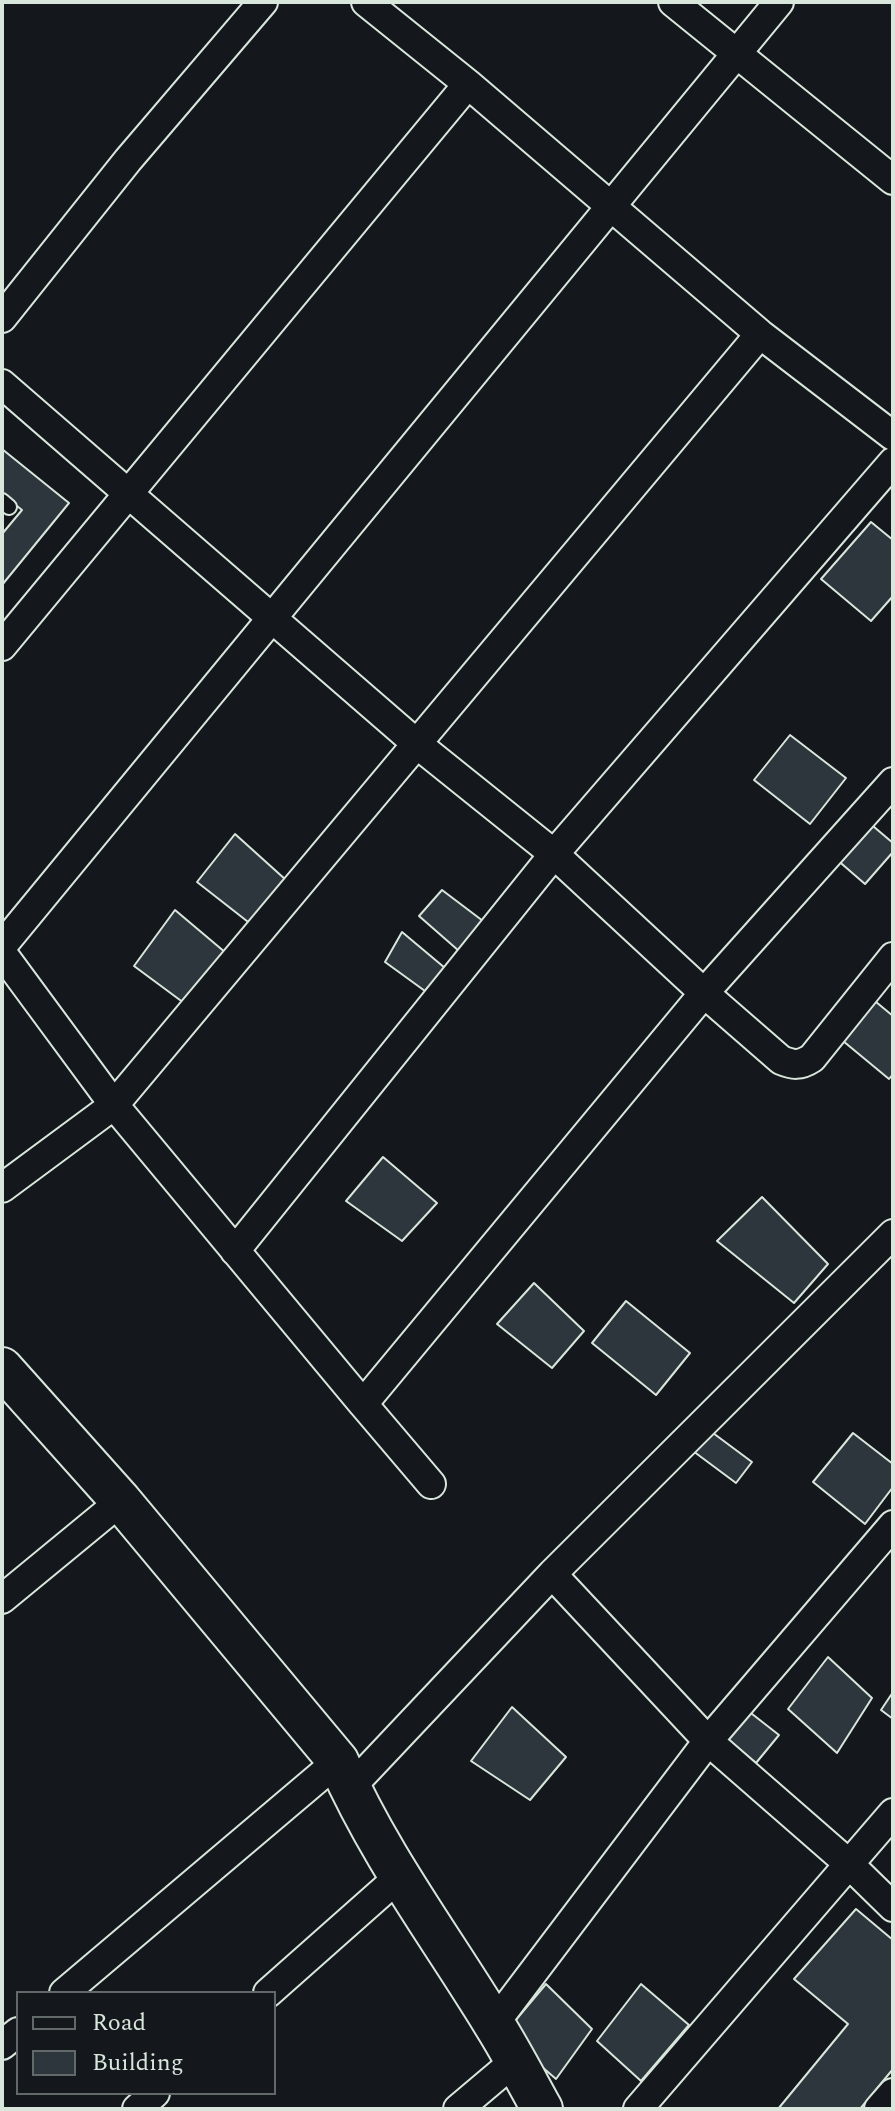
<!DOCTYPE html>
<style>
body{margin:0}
#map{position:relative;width:895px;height:2111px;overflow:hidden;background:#14181c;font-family:Spectral,serif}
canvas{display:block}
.frame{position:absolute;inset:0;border:4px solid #d8e6dc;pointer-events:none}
.legend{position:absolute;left:16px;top:1991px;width:260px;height:104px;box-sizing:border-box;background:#14181c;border:2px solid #626a69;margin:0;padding:10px 14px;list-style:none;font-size:24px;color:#d8e6dc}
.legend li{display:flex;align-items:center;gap:16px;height:40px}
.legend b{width:40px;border:2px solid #626a69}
</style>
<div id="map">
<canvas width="895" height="2111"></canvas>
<div class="frame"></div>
<ul class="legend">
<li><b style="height:10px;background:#14181c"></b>Road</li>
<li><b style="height:22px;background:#2c363c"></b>Building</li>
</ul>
</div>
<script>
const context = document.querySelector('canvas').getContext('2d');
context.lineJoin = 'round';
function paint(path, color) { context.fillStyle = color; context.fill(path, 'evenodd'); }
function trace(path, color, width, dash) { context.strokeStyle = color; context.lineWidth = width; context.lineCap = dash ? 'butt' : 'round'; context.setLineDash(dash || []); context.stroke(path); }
const building = new Path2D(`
 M2 449 69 503 2 585V534L22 510 2 494Z
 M871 522 893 540V596L871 621 821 579Z
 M790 735 846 778 810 824 754 780Z
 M867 821 893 843V852L865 884 835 858Z
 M235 834 286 880 252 925 197 882Z
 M442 890 483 921 459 951 419 916Z
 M175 910 226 953 184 1003 134 966Z
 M402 932 445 968 425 991 385 962Z
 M870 997 893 1016V1074L889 1079 837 1036Z
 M383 1157 437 1203 402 1241 346 1201Z
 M762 1197 828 1264 794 1303 717 1241Z
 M534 1283 584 1331 552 1368 497 1324Z
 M626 1301 690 1353 656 1395 592 1343Z
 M709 1430 752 1462 736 1483 693 1451Z
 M853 1433 893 1464V1487L865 1524 813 1482Z
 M828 1657 872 1698 837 1753 788 1709Z
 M893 1692V1719L881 1710Z
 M512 1707 566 1757 530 1800 471 1761Z
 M747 1710 779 1735 756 1763 725 1737Z
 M856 1909 893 1940V2069L860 2109H778L848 2024 794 1979Z
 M546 1984 592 2029 556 2079 504 2034Z
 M641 1984 689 2025 641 2081 597 2041Z`);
paint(building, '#2c363c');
trace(building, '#d8e6dc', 2);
const lane = new Path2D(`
 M2 501 9 507`);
const street = new Path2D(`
 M366 2 468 84 760 334 893 436
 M673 2 893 180
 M2 318 128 160 263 2
 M2 384 417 744 554 854 704 993 781 1060C793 1065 800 1066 812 1058L893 957
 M2 646 468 84
 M2 946 779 2
 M2 953 114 1105 363 1404 704 993 893 782
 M2 1188 114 1105 760 334
 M235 1251 554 854 893 462
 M363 1404 431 1484
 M552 1574 708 1741 849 1864 893 1907
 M2 1599 121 1501
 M350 1788 552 1574 893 1234
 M64 1993 338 1761
 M268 1993 400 1876
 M494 2024 708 1741 893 1525
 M2 2045 18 2032
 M137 2109 155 2093
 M458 2109 516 2060
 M638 2109 893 1813
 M879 2109 893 2093`);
const secondary = new Path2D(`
 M2 1368 121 1501 338 1761C379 1855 441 1937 494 2024 511 2051 526 2080 542 2109`);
trace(lane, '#d8e6dc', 18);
trace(street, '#d8e6dc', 32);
trace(secondary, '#d8e6dc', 44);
trace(lane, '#14181c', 14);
trace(street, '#14181c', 28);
trace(secondary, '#14181c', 40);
</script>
